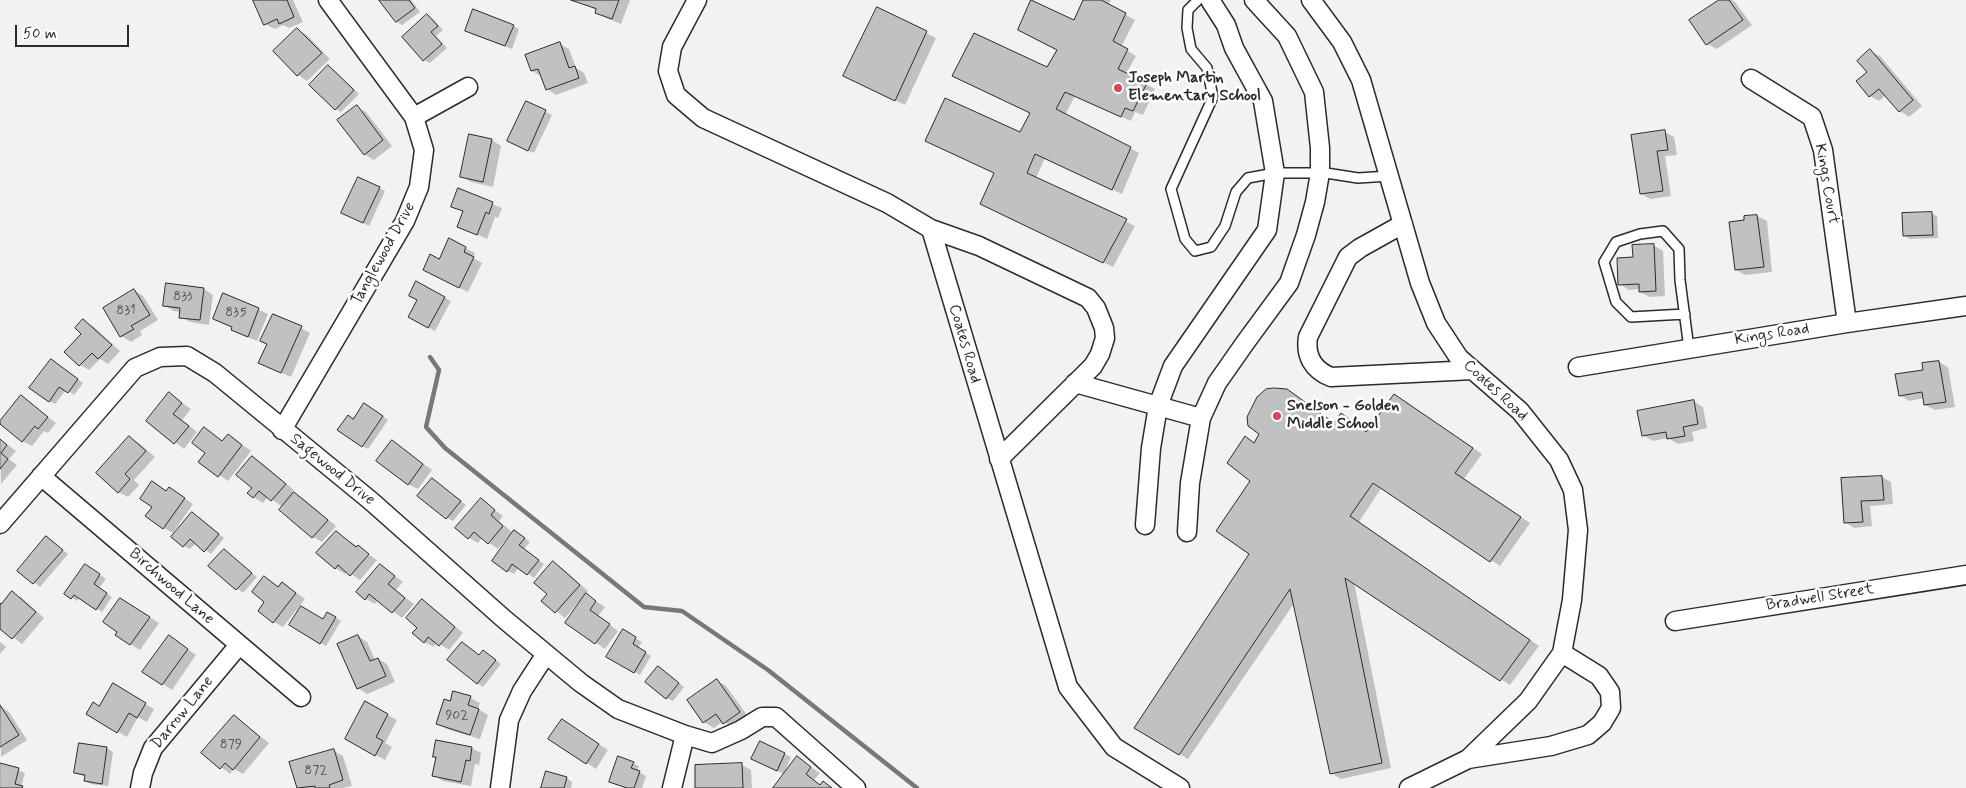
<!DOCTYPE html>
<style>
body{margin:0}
#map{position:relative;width:1966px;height:788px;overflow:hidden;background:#f2f2f2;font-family:Mynerve,sans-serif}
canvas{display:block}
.scale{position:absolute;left:15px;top:25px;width:114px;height:22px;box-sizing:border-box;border:2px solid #2b2b2b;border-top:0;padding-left:6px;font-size:15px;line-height:18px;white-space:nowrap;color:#2b2b2b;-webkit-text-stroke:4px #fff;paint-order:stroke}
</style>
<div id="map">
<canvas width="1966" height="788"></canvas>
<div class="scale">50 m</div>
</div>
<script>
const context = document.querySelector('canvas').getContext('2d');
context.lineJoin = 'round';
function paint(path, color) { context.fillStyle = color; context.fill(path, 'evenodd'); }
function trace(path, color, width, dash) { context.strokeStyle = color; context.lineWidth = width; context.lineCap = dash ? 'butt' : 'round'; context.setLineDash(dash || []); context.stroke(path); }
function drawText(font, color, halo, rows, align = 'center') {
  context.font = font + ' Mynerve,sans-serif'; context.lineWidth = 5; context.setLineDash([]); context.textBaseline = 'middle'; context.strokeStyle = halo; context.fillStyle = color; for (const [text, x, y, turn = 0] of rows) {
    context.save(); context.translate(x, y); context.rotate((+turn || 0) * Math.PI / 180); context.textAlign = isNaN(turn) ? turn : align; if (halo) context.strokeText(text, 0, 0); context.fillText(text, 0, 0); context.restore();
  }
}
paint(new Path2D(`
 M255 0H293L303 22 289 28 283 25 275 29 265 24Z
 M381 0H411L420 12 402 25 396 21Z
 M574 0H630L621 24 606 18 596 12 597 10Z
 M1084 0H1111L1108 5 1135 20 1121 47 1136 56 1126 74 1155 89 1143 115 1135 112 1131 121 1075 96 1065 115 1139 153 1122 194 1045 158 1036 178 1135 226 1113 267 991 209 995 173 1021 134 1048 69Z
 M1721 0H1732L1735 2 1752 25 1717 49 1707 44Z
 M878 9 936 38 905 105 854 81Z
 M427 16 433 19 443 30 436 36 447 48 430 63 424 60 404 37Z
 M513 26 519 29 512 49 472 34Z
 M298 30 307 35 330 59 307 81 298 75 275 51Z
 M560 44 569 49 576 68 584 73 588 83 556 95 547 89 541 76 532 71 527 55Z
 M1870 51 1880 56 1922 106 1909 117 1900 111 1886 95 1879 101 1870 96 1869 72Z
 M328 66 334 70 359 94 341 112 335 109Z
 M526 102 552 115 534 153 514 144Z
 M357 107 366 112 392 146 374 160 364 154Z
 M1665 132 1674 137 1677 155 1665 156 1671 196 1650 199 1641 194 1632 136Z
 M470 136 492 140 501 146 493 187 471 182 462 177Z
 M379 188 385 191 369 226 349 216Z
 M459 190 502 208 498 218 495 217 487 239 459 226 464 212 453 206Z
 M1931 213 1937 216 1938 238 1910 239 1904 235Z
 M1757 216 1767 221 1772 272 1745 275 1736 270 1745 217Z
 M449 240 475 253 473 258 482 263 468 292 433 275Z
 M1653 245 1663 251 1665 296 1650 297 1640 292V289L1629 290 1620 284 1634 258Z
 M417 283 451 301 435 331 409 317 418 300Z
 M204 289 213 295 209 325 190 322 181 317V312L174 311 164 305Z
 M134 290 143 296 158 320 140 331 142 335 131 342 121 336Z
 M224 295 268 314 257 341 242 335 233 329V328L214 318Z
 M84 321 93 326 120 351 108 364 100 359 89 370 80 365 66 352 82 334Z
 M301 328 310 333 291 377 260 363 268 344Z
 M1939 362 1948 367 1955 407 1935 410 1925 405 1924 398 1909 401 1900 395 1924 371Z
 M57 364 83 383 74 395 66 390 55 404 49 401Z
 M169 394 191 409 182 420 197 432 184 449 148 421Z
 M21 397 56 423 48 433 44 431 32 446 22 441Z
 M1404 401 1482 454 1464 479 1530 523 1500 566 1382 487 1359 522 1539 646 1510 685 1354 582 1391 768 1341 779 1331 773 1295 602 1188 759 1136 727 1251 554 1252 481 1245 437 1255 443 1335 424 1342 415 1368 433Z
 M1693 401 1703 407 1707 428 1692 432 1694 441 1678 444 1668 438 1653 441 1643 435Z
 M371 408 388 420 368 449 362 446 354 420Z
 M213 434 223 442 237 441 251 451 228 481 200 462 207 453Z
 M130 438 139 443 155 457 134 480 139 485 128 497 118 492Z
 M0 439 16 451 9 459 17 465 1 484Z
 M392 441 432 470 418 489 408 484Z
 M253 458 262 463 294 490 292 492 304 499 336 526 322 542 313 537 280 510 283 507 268 497 263 503 253 497Z
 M1882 477 1891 482 1893 504 1870 506 1872 526 1854 528 1845 522 1842 480Z
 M438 483 466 505 453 521 447 518Z
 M166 492 178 494 193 504 173 533 164 528Z
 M481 500 503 516 499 521 512 532 498 549 482 538 478 543 469 538Z
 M198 517 224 538 211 554 196 543 190 549 184 546Z
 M336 532 377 560 360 580 347 571 345 574 335 568Z
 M521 535 530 542 524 549 544 564 534 578 519 567 514 574 508 571Z
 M47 537 68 554 40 587 18 571Z
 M224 550 257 577 243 593 210 566Z
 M553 563 562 568 588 591 585 594 605 607 598 616 618 631 605 649 567 622 585 598 583 597 565 618 543 601 549 594Z
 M380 565 403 582 396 590 414 604 402 618 378 600 375 604 366 599Z
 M91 569 106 579 99 588 112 597 102 612 80 597 77 601 66 594Z
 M264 578 279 588 283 583 305 599 283 627 274 622 266 602Z
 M12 593 22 598 44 618 22 644 0 627V602L3 604Z
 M422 601 431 606 463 633 449 650 437 642 434 647 424 642 418 627Z
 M130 605 159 623 140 650 130 644 119 632Z
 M328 613 341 621 326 646 291 625 324 620Z
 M623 631 642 642 638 648 651 656 640 675 608 656Z
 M358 636 367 642 375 660 378 659 387 664 395 682 367 694 358 688Z
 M0 642 6 647 0 654Z
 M178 642 196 655 172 690 144 671Z
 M483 651 501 664 483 687 477 683 480 656Z
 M664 671 684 687 673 701 667 698Z
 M717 681 726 686 749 718 733 728 723 721 714 728 704 722 689 700Z
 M113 685 154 709 147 722 138 717 127 737 88 714 99 708Z
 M470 698 480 703 478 709 488 715 480 739 447 729 437 723 451 703Z
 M365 703 397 720 385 743 392 747 385 760 355 744Z
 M0 706 9 712 27 740 1 757Z
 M234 716 269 743 243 774 234 769 230 774 203 753Z
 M571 726 608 750 596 769 550 739Z
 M437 741 472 748 481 753 479 765 475 764 471 786 443 781 434 775 437 757Z
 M760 743 791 757 784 774 759 762Z
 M80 745 107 748 113 752 108 786 91 784 85 781 86 777 76 773Z
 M334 751 343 756 352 786 343 788H298L291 763Z
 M797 758 820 773 814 780 821 785 823 782 833 788H775Z
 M633 763 639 766 637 771 646 776 642 788H626L611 781Z
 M0 764 25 773 21 787 24 788H0Z
 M742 765 751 770 752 788H697Z
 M566 778 572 782 571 788H543Z`), '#0003');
trace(new Path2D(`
 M430 357 439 370 426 427 445 448 644 607 682 611 768 670 917 788`), '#787878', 4.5);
const building = new Path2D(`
 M253 0H287L294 17 279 24 277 19 264 25Z
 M379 0H409L415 8 396 22Z
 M571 0H619L612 19 595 13 596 9Z
 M1031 0 1074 20 1083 0H1101L1126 13 1113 41 1128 49 1118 69 1147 83 1133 111 1125 108 1121 117 1065 92 1056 109 1131 147 1112 190 1035 154 1027 173 1127 219 1103 263 980 204 994 173 925 141 945 98 1020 132 1030 113 952 76 974 33 1047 67 1057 50 1018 30Z
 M1719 0H1729L1743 20 1706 45 1689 20Z
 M877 7 927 31 895 101 843 76Z
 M473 9 514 25 505 46 465 31Z
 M427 14 438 26 431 32 442 44 423 61 402 37Z
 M297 28 322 53 297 76 273 51Z
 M560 42 569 68 575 66 579 78 546 90 538 69 531 71 525 55Z
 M1870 49 1913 100 1899 112 1879 89 1869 97 1856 81 1867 72 1857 61Z
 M328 65 354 90 335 110 309 85Z
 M526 101 546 110 528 151 507 141Z
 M357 105 383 140 364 155 337 120Z
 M1665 130 1668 150 1657 151 1663 191 1640 194 1631 135Z
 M469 134 492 139 483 182 460 177Z
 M358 177 380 187 363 223 341 213Z
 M458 188 493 202 489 214 486 212 477 235 457 227 463 211 451 207Z
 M1932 212 1933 235 1903 236 1902 213Z
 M1757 215 1764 267 1735 270 1729 222 1744 220V216Z
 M449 238 466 247 464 252 474 257 459 288 423 270 430 254 439 259Z
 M1654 244 1656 291 1639 292V284L1618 285 1617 258 1633 257 1632 245Z
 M416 281 445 297 428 328 408 317 417 300 409 296Z
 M166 283 204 288 200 320 179 318 180 308 163 306Z
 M134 289 150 315 131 326 134 329 120 337 103 308Z
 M223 293 259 308 248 337 231 330 232 327 213 319Z
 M273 314 302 326 281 373 258 363 267 344 260 341Z
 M83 319 112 345 98 359 92 353 79 366 64 352 81 334 75 328Z
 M51 359 78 379 68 393 59 387 49 402 29 388Z
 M1939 361 1946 402 1924 405 1922 392 1899 396 1895 374 1923 370 1922 363Z
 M1274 388 1287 389 1334 423 1341 413 1366 432 1394 394 1473 448 1455 473 1521 517 1490 562 1373 483 1350 516 1530 640 1500 681 1345 578 1382 763 1330 774 1290 589 1179 755 1134 728 1249 554 1216 531 1250 481 1227 463 1245 436 1254 443 1259 434 1248 426 1247 417 1257 397 1266 389Z
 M169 392 182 403 173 414 189 426 174 444 146 421Z
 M21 395 48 417 38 429 35 426 22 442 0 424V421Z
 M1694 400 1698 424 1683 427 1685 436 1667 439 1666 432 1642 436 1637 411Z
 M364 403 383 416 362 447 337 430 348 415 353 419Z
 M204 427 222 441 228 434 242 445 218 477 198 462 205 453 192 443Z
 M129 436 146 451 125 474 130 479 118 493 96 473Z
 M0 439 7 445 1 453 8 459 0 469Z
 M392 440 423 464 408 485 376 461Z
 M252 456 286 484 271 501 259 491 253 498 247 493 252 488 236 475Z
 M1882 476 1884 500 1861 501 1863 522 1844 523 1841 478Z
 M432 478 461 501 446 519 417 496Z
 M152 481 166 491 169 487 185 498 163 529 145 516 152 507 140 499Z
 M294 492 328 520 312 538 279 510Z
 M481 498 495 510 491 515 503 526 488 544 474 532 468 539 455 528Z
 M192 512 219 534 204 552 190 539 183 547 171 537Z
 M514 530 525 538 519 545 539 560 527 575 512 564 507 572 492 561Z
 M336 531 356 547 358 545 369 554 350 576 338 565 335 569 316 553Z
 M46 536 63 550 33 584 17 571Z
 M224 549 252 573 236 590 208 566Z
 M553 561 580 585 555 613 541 601 547 594 534 583Z
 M85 564 100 574 94 584 107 593 96 610 74 595 71 599 64 594Z
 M380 564 395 576 388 584 405 598 392 613 369 594 365 600 356 592Z
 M264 576 278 587 282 582 296 593 273 623 258 611 264 602 252 592Z
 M12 591 36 612 12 639 0 629V603L1 604Z
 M586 593 596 601 590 610 610 624 595 644 565 623Z
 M120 598 150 617 130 645 115 635 117 632 103 622Z
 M422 599 455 627 439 646 428 637 424 643 412 633 417 628 406 618Z
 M301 606 323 619 327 612 336 617 320 644 289 625Z
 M623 629 636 637 633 644 646 652 634 673 606 657Z
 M169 635 188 649 162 685 142 672Z
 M358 635 370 661 378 658 386 676 357 689 337 644Z
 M462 642 479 655 483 650 496 660 477 684 447 660Z
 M658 666 679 683 666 699 645 682Z
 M717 679 740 712 723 724 716 714 703 723 687 700Z
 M113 683 146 703 137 718 129 713 117 733 86 714 93 702 99 706Z
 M453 691 471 696 468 705 479 709 470 735 436 724 444 699 450 701Z
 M365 701 388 714 376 737 383 741 375 756 345 739Z
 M0 705 19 735 0 747Z
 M234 715 260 737 233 770 225 763 220 769 201 753Z
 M562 719 599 744 586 764 548 739Z
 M436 740 472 747 470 761 466 760 461 782 432 776 436 757H433Z
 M760 741 785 753 777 771 751 759Z
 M79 743 107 747 102 784 84 781 85 775 74 773Z
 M334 749 343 780 329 785 330 788H315V786L297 788 289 762Z
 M618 756 634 762 631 768 640 771 634 788H627L609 782Z
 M797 756 811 767 806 774 820 785 823 781 832 788H773Z
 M0 763 19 768 15 784 23 786 22 788H0Z
 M742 763 743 788H695V765Z
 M546 771 567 777 564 788H541Z`);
paint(building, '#c1c1c1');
trace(building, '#2b2b2b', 1);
const service = new Path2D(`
 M1198 0 1188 10 1187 28 1191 49 1207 68 1213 97 1171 189 1185 239 1195 251 1211 247 1225 226 1236 192 1248 178 1275 173H1326L1358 178 1389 176
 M1685 314 1631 317 1616 302 1604 262 1616 242 1640 234 1663 231 1679 249 1680 280 1689 349`);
const minor = new Path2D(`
 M697 0 672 47 668 71 676 95 703 118 887 203 931 229 1068 687 1114 747 1180 788
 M1311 0 1342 42 1361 80 1420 283 1436 323 1459 358 1520 411 1559 460 1573 490 1578 530 1572 600 1562 653 1528 701 1468 759 1409 788
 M1751 79 1812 117 1823 150 1847 323
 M414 117 468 87
 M1403 224 1360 248 1348 257 1308 337C1305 356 1313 370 1331 377L1473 370
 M931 229 979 246 1088 298 1096 308 1104 328 1105 338 1100 354 1093 366 999 459
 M1578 367 1847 323 1966 306
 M1075 383 1201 418
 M282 430 405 221 419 187 424 150 414 117 328 0
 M41 476 301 697
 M0 524 135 368 160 357 187 356 215 373 371 501 504 619 581 683 618 709 685 735 712 743 741 730 762 717H776L856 788
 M1145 525 1151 448 1158 406 1173 366 1267 230 1275 173 1263 101 1234 48 1226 25 1210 0
 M1187 532 1190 483 1201 418 1217 383 1245 343 1289 283 1306 235 1315 202 1320 173V148L1314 92 1287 36 1254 0
 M1675 621 1966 575
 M1468 759 1551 746 1588 735 1602 723 1611 708 1610 692 1599 676 1562 653
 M140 788 143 773 153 748 239 645
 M500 788 509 720 522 691 546 654
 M672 788 685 735`);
trace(service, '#2b2b2b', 12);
trace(minor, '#2b2b2b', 21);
trace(service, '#fff', 9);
trace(minor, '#fff', 18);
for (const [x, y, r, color] of [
 [1118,88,5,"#d1495b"],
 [1277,416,5,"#d1495b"]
]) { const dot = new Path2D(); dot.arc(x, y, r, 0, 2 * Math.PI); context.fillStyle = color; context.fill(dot); trace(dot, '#fff', 2); }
drawText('14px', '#505050', null, [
 ["833",183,297],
 ["831",126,311],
 ["835",236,313],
 ["902",457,716],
 ["879",231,745],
 ["872",316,771]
]);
drawText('bold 16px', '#2b2b2b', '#fff', [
 ["Joseph Martin",1128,79],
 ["Elementary School",1128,97],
 ["Snelson - Golden",1287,407],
 ["Middle School",1287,425]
], 'left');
drawText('16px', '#2b2b2b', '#fff', [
 ["Kings Court",1826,184,80],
 ["Tanglewood Drive",384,254,-61],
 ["Kings Road",1772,335,-9],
 ["Coates Road",964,344,74],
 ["Coates Road",1495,391,43],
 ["Sagewood Drive",332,470,39],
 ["Birchwood Lane",171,587,41],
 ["Bradwell Street",1820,598,-9],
 ["Darrow Lane",183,713,-51]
]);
</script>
